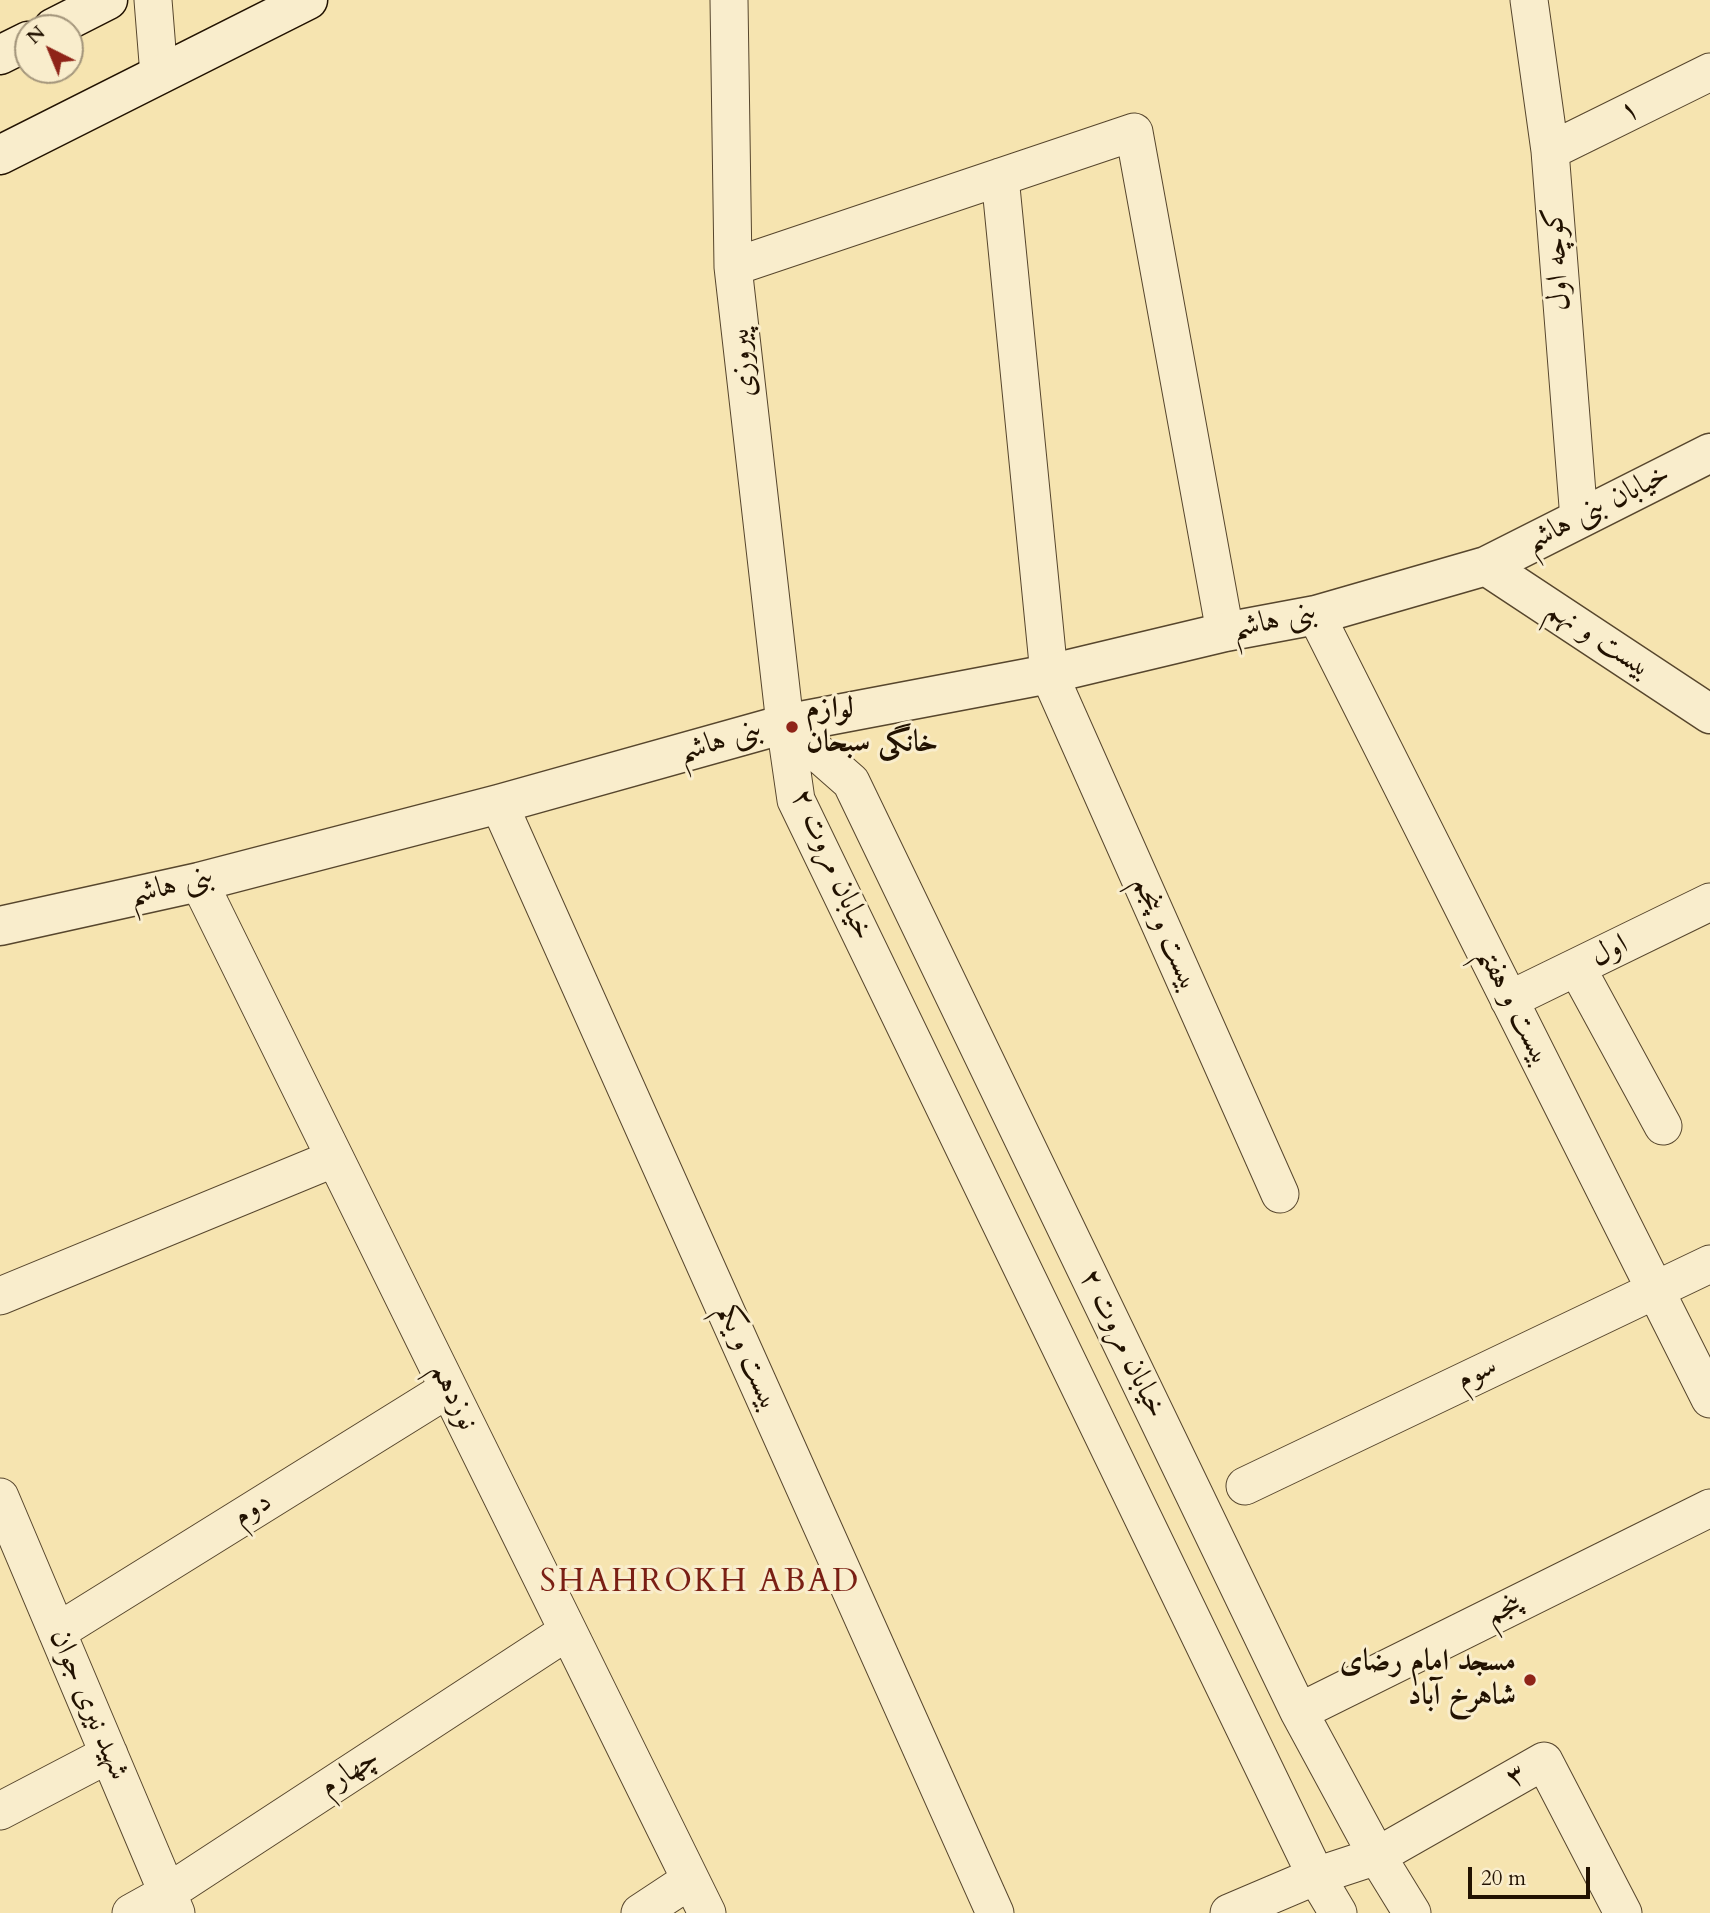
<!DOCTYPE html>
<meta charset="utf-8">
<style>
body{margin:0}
#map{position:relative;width:1710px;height:1913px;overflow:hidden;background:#f6e4b0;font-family:Cardo,serif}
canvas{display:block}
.north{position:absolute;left:14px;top:14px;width:70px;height:70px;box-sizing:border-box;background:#f9edcc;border:2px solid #a3957b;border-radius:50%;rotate:317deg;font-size:19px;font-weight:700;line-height:28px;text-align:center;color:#221201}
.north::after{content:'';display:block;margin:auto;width:24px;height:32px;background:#8f2418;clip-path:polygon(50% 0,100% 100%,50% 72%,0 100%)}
.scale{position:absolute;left:1468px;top:1867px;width:122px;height:32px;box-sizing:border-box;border:4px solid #221201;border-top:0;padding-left:9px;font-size:21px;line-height:24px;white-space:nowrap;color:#221201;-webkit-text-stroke:5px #f9edcc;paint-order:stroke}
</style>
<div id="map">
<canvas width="1710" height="1913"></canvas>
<div class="north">N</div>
<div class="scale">20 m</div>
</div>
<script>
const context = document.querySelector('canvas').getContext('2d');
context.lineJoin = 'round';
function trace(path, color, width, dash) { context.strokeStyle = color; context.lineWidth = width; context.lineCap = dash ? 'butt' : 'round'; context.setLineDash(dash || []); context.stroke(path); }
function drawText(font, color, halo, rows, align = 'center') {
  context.font = font + ' Cardo,Amiri,serif'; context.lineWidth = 6; context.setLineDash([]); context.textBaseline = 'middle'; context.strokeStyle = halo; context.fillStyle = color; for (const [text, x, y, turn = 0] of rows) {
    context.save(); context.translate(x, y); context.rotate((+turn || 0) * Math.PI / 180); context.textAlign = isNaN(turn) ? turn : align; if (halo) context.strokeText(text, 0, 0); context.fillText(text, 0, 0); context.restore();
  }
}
const minor = new Path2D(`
 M153 0 159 75
 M729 0 733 267 785 724 796 800 1316 1876 1338 1913
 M1529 0 1550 151 1579 519
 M1550 151 1710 72
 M1000 177 1049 674 1280 1194
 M733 267 1134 132 1225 632
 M1316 615 1710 1399
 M785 724 851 782 1299 1712 1377 1856 1412 1913
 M499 804 995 1913
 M199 882 707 1913
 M1577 968 1663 1126
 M1509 1000 1710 902
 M0 1296 335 1158
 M1245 1486 1710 1264
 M0 1497 176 1913
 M57 1632 448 1389
 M1299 1712 1710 1508
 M0 1811 109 1754
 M131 1913 167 1893 568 1631
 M640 1913 690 1880
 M1229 1913 1316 1876 1377 1856 1544 1761 1623 1913`);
const tertiary = new Path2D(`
 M1486 566 1710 714
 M0 926 199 882 499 804 785 724 1049 674 1225 632 1316 615 1486 566 1710 453`);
const secondary = new Path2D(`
 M53 28 108 0
 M0 55 28 41
 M0 155 308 0`);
trace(minor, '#57462d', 39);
trace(tertiary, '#57462d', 41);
trace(secondary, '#221201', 41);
trace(minor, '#f9edcc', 37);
trace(tertiary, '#f9edcc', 38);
trace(secondary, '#f9edcc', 38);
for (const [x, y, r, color] of [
 [792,727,7,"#8f2418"],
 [1530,1680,7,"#8f2418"]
]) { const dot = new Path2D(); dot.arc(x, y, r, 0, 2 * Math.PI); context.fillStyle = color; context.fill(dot); trace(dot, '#f9edcc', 2.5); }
drawText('30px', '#221201', '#f9edcc', [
 ["۱",1630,112,-26],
 ["کوچه اول",1558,259,-94],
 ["پیروزی",744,363,-96],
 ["خیابان بنی هاشم",1598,509,-27],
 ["بنی هاشم",1275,622,-11],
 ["بیست و نهم",1598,640,33],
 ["بنی هاشم",721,742,-16],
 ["خیابان مروت ۲",831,865,66],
 ["بنی هاشم",172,887,-13],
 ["بیست و پنجم",1165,934,66],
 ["اول",1610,952,-26],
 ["بیست و هفتم",1513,1007,63],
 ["خیابان مروت ۲",1122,1344,64],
 ["بیست و یکم",747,1358,66],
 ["سوم",1477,1374,-26],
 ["نوزدهم",453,1397,64],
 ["دوم",253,1510,-32],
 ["پنجم",1504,1610,-26],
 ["شهید نیری جوان",88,1705,67],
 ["چهارم",350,1773,-33],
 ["۳",1517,1777,-30]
]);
drawText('bold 30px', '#221201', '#f9edcc', [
 ["لوازم",806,710],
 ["خانگی سبحان",806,744],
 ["مسجد امام رضای",1516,1663,"right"],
 ["شاهرخ آباد",1516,1697,"right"]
], 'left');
context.letterSpacing = '2px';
drawText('32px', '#7a1f14', '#f9edcc', [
 ["SHAHROKH ABAD",700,1584]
]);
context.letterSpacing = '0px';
</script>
